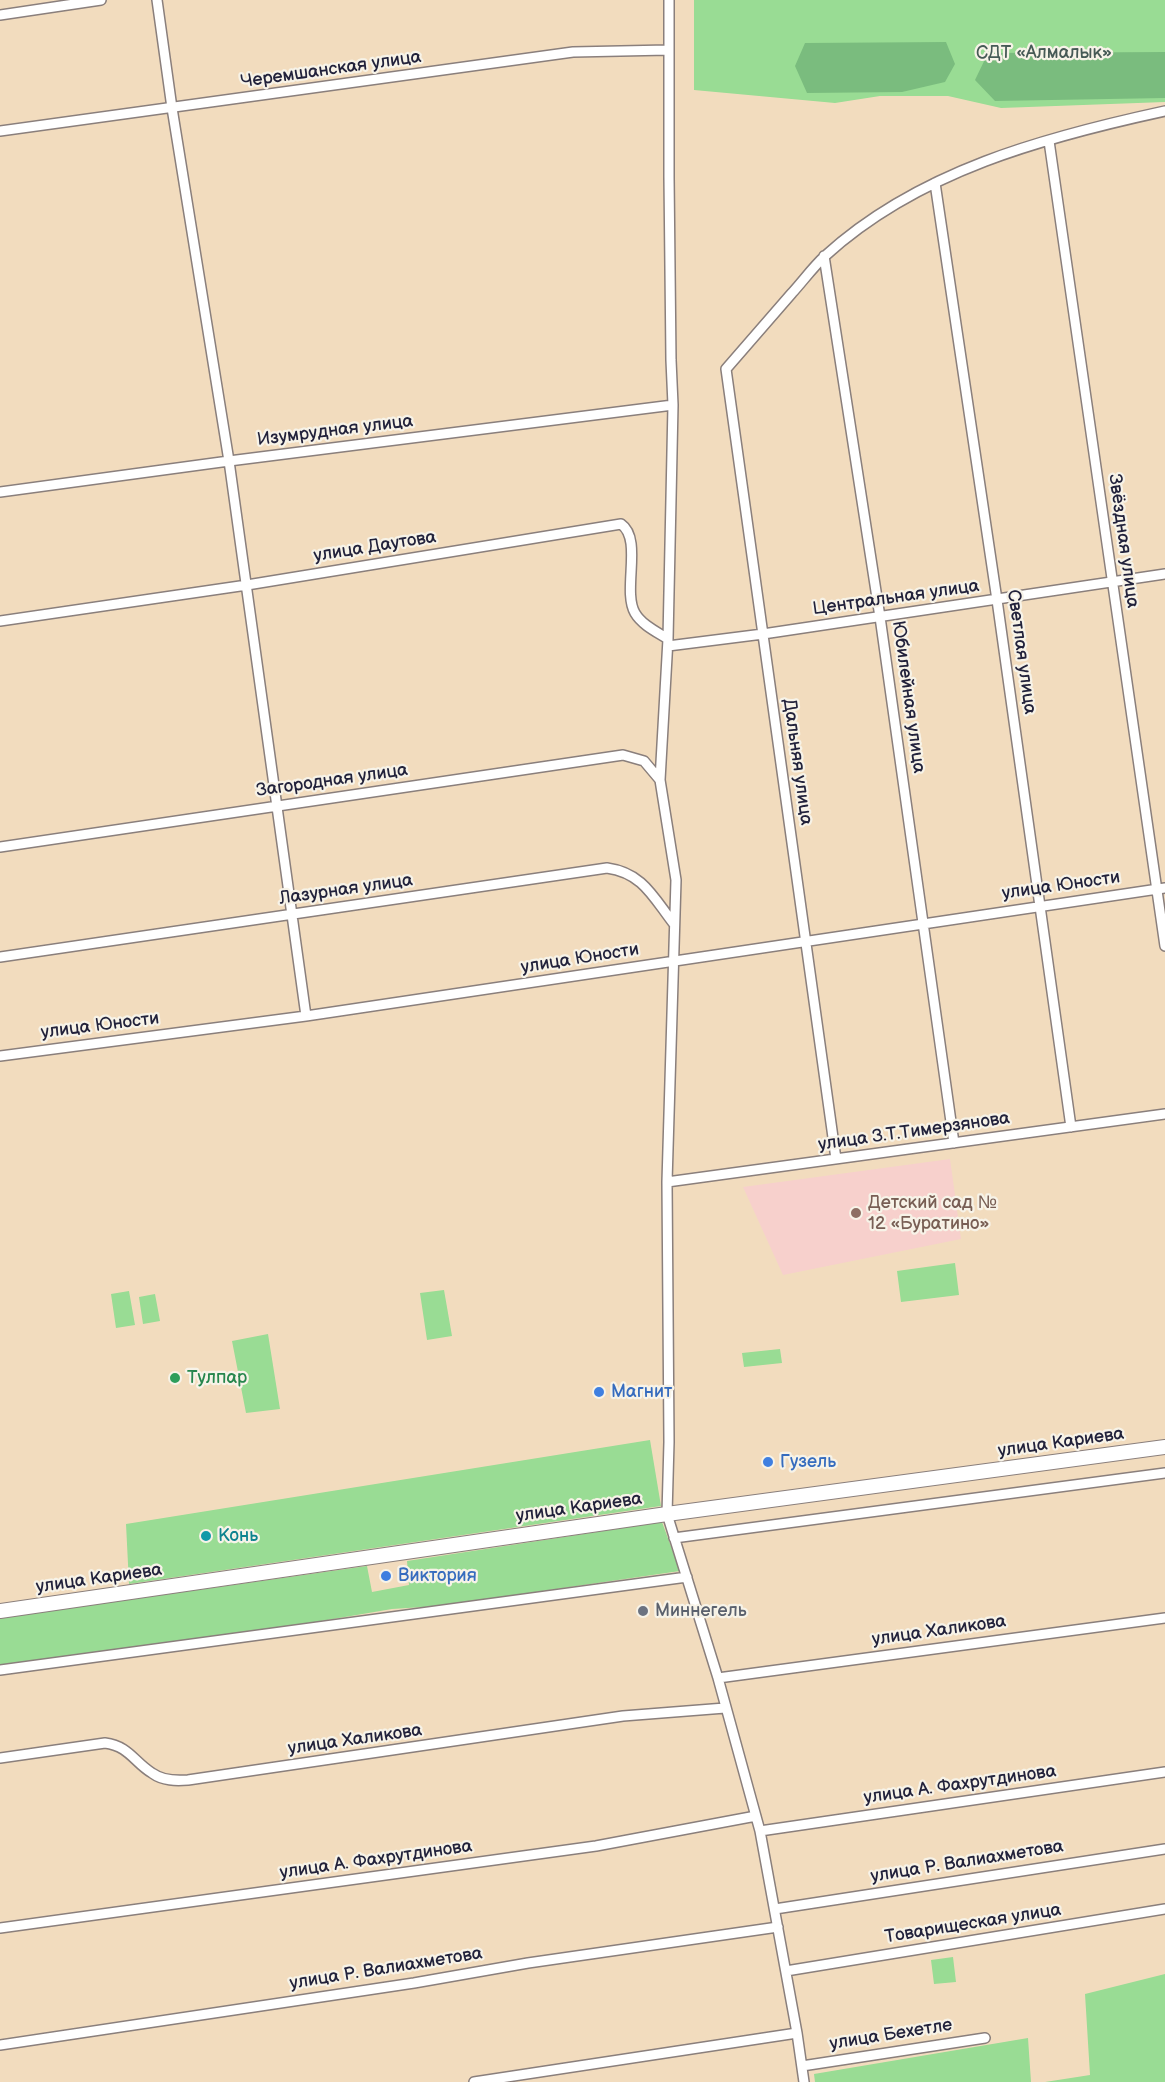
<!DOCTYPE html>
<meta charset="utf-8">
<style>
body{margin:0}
canvas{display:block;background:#f2dcbe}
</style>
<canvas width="1165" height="2082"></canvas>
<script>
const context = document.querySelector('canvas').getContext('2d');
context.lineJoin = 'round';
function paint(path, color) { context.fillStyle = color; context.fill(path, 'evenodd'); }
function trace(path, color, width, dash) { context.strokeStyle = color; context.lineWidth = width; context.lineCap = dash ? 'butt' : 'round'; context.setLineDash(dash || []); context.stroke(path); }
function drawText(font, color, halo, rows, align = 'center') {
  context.font = font + ' "Balsamiq Sans",sans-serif'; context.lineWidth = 4.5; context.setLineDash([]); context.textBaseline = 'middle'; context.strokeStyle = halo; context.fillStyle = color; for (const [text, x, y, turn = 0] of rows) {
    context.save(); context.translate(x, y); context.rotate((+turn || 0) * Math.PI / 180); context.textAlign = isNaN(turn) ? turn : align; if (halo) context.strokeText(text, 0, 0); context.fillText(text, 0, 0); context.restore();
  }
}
paint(new Path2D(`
 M950 1159 961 1239 783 1275 743 1187Z`), '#f7d0cc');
paint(new Path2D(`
 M694 0H1165V102L1001 108 948 96H880L835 103 694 90Z
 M955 1263 959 1295 901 1302 897 1271Z
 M444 1290 452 1336 427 1340 420 1293Z
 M129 1291 135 1325 116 1328 111 1294Z
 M155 1294 160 1321 143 1324 139 1297Z
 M268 1334 280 1409 246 1413 232 1341Z
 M780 1349 782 1363 744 1367 742 1353Z
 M650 1440 661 1506 129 1584 126 1524Z
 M662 1522 680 1571 439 1606 392 1609 292 1626 0 1668V1618L367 1566 372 1592 409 1585 407 1561Z
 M953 1957 956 1982 934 1984 931 1960Z
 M1165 1974V2082H1045L1090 2075 1085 1994Z
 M1028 2038 1031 2082H815L814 2074Z`), '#99dc94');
paint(new Path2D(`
 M946 42 955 64 945 82 902 92 807 93 795 66 805 43Z
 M1165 52V98L995 101 975 80 988 53Z`), '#7abc7e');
const street = new Path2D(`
 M157 0 172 108 229 461 306 1016
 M669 0V177L671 360 673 405 668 639 660 780 676 880 667 1182 669 1442 667 1514 718 1678 760 1831 797 2033 804 2082
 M0 15 101 0
 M0 131 573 52 668 50
 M1049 141 1165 946
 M935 183 997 600 1071 1127
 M824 256 880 617 954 1143
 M0 492 229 461 673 405
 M0 621 247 585 621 524C643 539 622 591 635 613 642 625 657 632 668 639
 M668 646 763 634 1165 574
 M0 847 623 755 644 761 660 780
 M0 957 607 868C643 873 653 897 674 924
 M0 1056 306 1016 1165 888
 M836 1159 726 369C748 344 770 318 792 293 803 281 813 267 825 256 918 171 1045 137 1165 111
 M667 1182 1165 1114
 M674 1538 1165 1473
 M0 1670 687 1577
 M718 1678 1165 1618
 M0 1758 105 1743C129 1746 134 1762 152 1773 163 1781 176 1781 188 1780L623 1716 725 1708
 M760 1831 1165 1772
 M775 1909 1165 1849
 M0 1928 596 1846 756 1816
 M786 1971 1165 1909
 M0 2045 414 1983 528 1963 778 1927
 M802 2066 985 2038
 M474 2082 797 2033`);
const secondary = new Path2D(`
 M0 1611 667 1514 1165 1447`);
trace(street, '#8a7f7c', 12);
trace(secondary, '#8a7f7c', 16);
trace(street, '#fff', 9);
trace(secondary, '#fff', 14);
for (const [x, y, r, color] of [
 [856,1213,6,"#8d6e63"],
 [175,1378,6,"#2e9e5b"],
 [599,1392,6,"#3f7fe0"],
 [768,1462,6,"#3f7fe0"],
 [206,1536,6,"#0f9aa8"],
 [386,1576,6,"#3f7fe0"],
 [643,1611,6,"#6b7280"]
]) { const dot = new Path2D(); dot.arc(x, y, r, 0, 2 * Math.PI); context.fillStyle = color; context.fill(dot); trace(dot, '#f7f3e8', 2); }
drawText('18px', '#465a56', '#f7f3e8', [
 ["СДТ «Алмалык»",1044,53]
]);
drawText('18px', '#22223b', '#f7f3e8', [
 ["Черемшанская улица",331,70,-8],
 ["Изумрудная улица",335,431,-7],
 ["Звёздная улица",1123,541,82],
 ["улица Даутова",375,547,-9],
 ["Центральная улица",896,598,-8],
 ["Светлая улица",1021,652,82],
 ["Юбилейная улица",908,697,82],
 ["Дальняя улица",797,762,82],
 ["Загородная улица",332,781,-8],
 ["улица Юности",1061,886,-8],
 ["Лазурная улица",346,890,-8],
 ["улица Юности",580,959,-9],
 ["улица Юности",100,1026,-7],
 ["улица З.Т.Тимерзянова",914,1132,-8],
 ["улица Кариева",1061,1443,-8],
 ["улица Кариева",579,1508,-8],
 ["улица Кариева",99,1579,-8],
 ["улица Халикова",939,1631,-8],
 ["улица Халикова",355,1740,-8],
 ["улица А. Фахрутдинова",960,1785,-8],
 ["улица А. Фахрутдинова",376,1860,-8],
 ["улица Р. Валиахметова",967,1862,-9],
 ["Товарищеская улица",973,1924,-9],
 ["улица Р. Валиахметова",386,1969,-9],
 ["улица Бехетле",891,2035,-9]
]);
drawText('18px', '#785e54', '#f7f3e8', [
 ["Детский сад №",868,1203],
 ["12 «Буратино»",868,1224]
], 'left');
drawText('18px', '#27864d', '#f7f3e8', [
 ["Тулпар",187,1378]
], 'left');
drawText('18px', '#366cbe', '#f7f3e8', [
 ["Магнит",611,1392],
 ["Гузель",780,1462],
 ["Виктория",398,1576]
], 'left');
drawText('18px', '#0d838f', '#f7f3e8', [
 ["Конь",218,1536]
], 'left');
drawText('18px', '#5b616d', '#f7f3e8', [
 ["Миннегель",655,1611]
], 'left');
</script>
